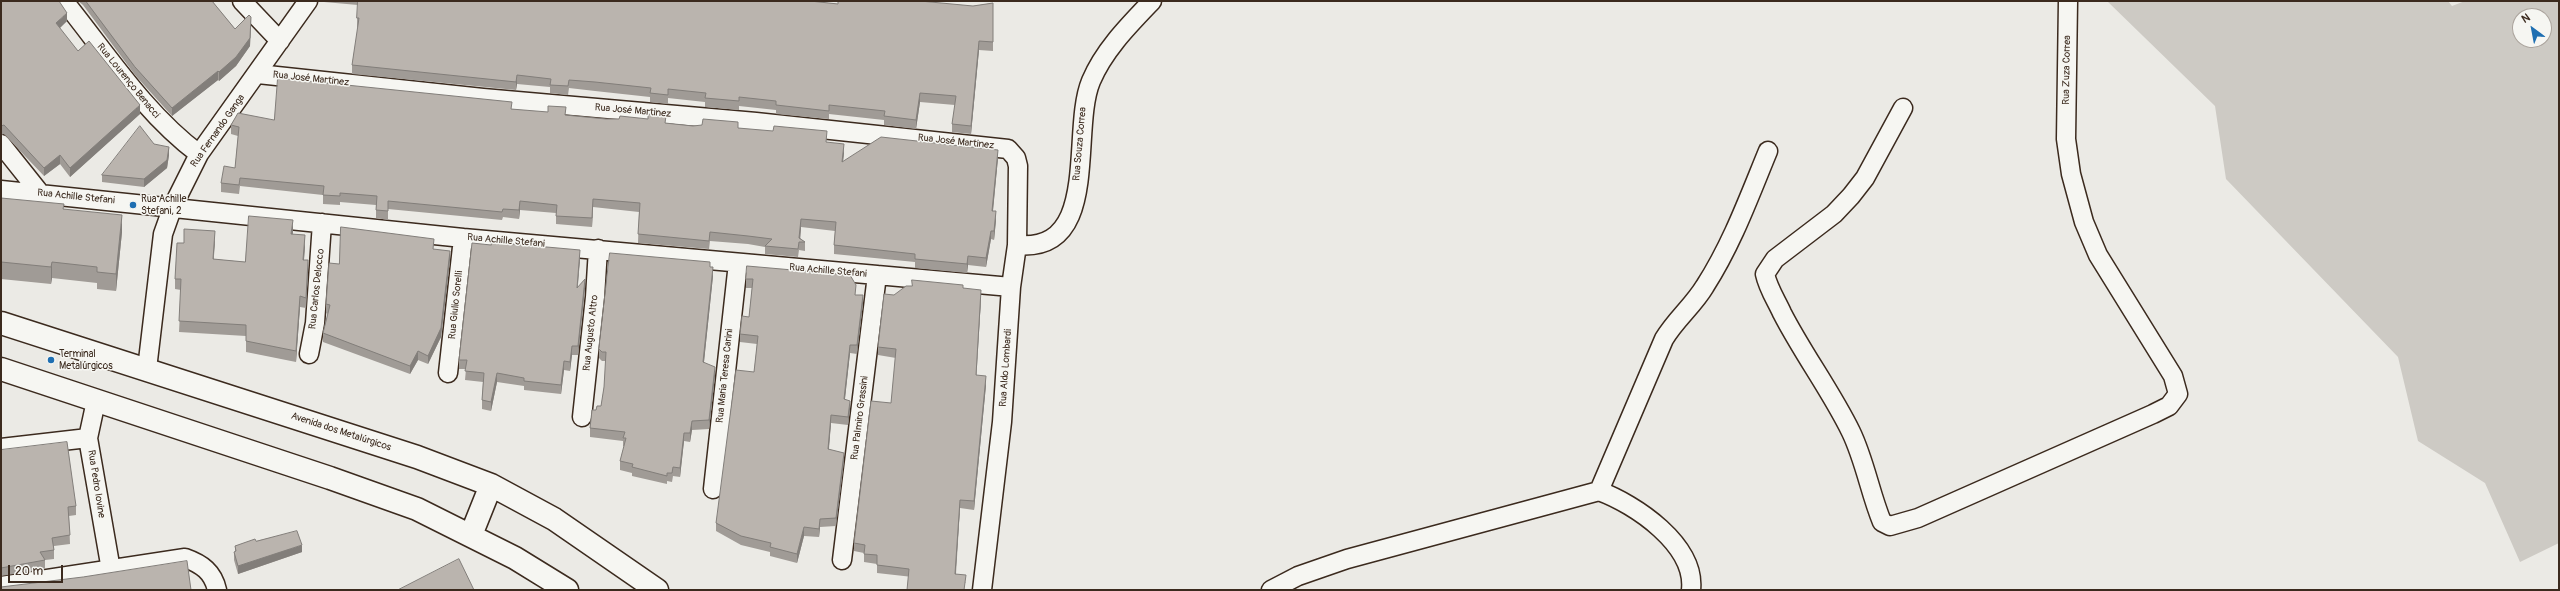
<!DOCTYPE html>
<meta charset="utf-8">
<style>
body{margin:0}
#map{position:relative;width:2560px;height:591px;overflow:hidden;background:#ebeae5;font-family:Pangolin,sans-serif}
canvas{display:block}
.frame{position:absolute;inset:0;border:2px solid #3b2a1e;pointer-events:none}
.north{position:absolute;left:2512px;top:8px;width:40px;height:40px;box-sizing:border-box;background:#f6f6f2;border:1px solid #aba49d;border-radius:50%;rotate:328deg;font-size:11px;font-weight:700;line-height:16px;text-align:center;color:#3b2a1e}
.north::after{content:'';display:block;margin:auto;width:14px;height:18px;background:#1f6fb2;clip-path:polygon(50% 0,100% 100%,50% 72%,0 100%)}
.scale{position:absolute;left:8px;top:565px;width:55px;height:18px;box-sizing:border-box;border:2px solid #3b2a1e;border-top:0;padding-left:5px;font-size:12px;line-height:14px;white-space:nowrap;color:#3b2a1e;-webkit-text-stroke:3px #f6f6f2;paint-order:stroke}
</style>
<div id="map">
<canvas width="2560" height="591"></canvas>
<div class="frame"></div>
<div class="north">N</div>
<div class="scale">20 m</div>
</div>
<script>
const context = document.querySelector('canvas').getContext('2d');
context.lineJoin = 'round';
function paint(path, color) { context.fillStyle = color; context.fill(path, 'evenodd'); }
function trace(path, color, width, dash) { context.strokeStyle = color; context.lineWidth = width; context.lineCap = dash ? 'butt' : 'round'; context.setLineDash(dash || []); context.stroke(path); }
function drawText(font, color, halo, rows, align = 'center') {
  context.font = font + ' Pangolin,sans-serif'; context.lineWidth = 3; context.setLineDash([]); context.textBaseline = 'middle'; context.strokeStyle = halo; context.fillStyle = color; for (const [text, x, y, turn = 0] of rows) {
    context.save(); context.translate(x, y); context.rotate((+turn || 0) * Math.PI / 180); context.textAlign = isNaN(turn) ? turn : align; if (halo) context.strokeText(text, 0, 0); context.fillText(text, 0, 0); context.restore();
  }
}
paint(new Path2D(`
 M2107 1H2448L2452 6 2465 1H2559V543L2520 562 2485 483 2418 441 2398 357 2226 179 2215 106ZM2520 16H2544V40H2520Z`), '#cdcac4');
const minor = new Path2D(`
 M64 1C106 53 145 114 199 154
 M242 1 280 41
 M258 74 483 98 756 122 1008 149 1016 158 1018 166 1017 245 1011 287 1002 422 982 590
 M1903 108 1865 178 1851 196 1834 214 1775 259 1765 274C1768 288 1776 300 1782 313 1803 354 1831 391 1851 432 1865 461 1870 493 1882 522L1890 526 1918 518 2153 414 2169 406 2178 394 2173 376 2098 255 2084 222 2071 174 2066 139 2068 1
 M1 144 40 193
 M1 190 463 238 1011 287
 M1017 245C1102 253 1070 131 1091 81 1104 50 1129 25 1152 1
 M309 354 315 323 322 223
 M147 369 163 234 173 206 199 154 308 1
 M448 373 463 238
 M96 401 88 438 111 570
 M582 417 595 297 598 249
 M1 448 88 438
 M713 489 738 263
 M1599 491 1664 339C1676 319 1693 306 1705 286 1732 244 1749 197 1768 151
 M842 560 877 275
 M1 586 185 558C202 564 213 572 217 590
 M1271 590 1298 576 1347 559 1599 491C1635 504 1696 545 1691 590`);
const tertiary = new Path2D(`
 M1 323 417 457 491 485 554 519 657 590
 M1 369 330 478 417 509 515 558 567 590
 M471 535 491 485`);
trace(minor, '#3b2a1e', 21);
trace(tertiary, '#3b2a1e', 25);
trace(minor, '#f6f6f2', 18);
trace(tertiary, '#f6f6f2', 22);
paint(new Path2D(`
 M1 1 67 21 59 28 78 51 140 114 70 177 60 164 44 176 4 134 1 135Z
 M78 1H212L235 29 251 26 250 46 236 66 219 81 218 80 172 116 135 75 83 5Z
 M324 1H810L838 4 973 6 993 3V51L979 50 971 134 952 132V124L955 105 920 102 916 129 884 125V120L829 114V119L776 114V110L739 106V110L705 107V102L668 98V104L650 102V97L595 91 569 88 568 95 550 93V87L517 84 516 90 352 74V65L358 27H357V18L358 5 324 2Z
 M512 109 566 116 606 119 666 123 693 126 738 128 827 142 844 153 843 161 998 158 993 211 996 220 994 240 991 239 986 267 968 265 967 273 915 268V262L834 254V245L835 231 801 227 800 238 805 242V251L799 250 798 257 765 254V247L748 244 710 241 709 249 638 243 639 212 593 207 592 227 556 224V213L520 210 519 219 503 217 502 220 388 209V220L376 218V205L340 202V205L323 204V195L240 186 239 194 221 192V183L235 168 238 136 231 134V125L274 120Z
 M154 144 169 155 167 168 144 187 102 182V175Z
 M1 198 64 209 122 232 116 291 97 289V283L52 278 51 284 1 279Z
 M293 231V234L305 246 304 260 308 271 306 308 300 307 296 362 246 352V336L179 332 181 290 175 289V279L184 243 215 241 213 259 245 262Z
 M434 249 450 260 441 337 428 364 418 360 410 374 323 342V333L328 314 326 313V304L339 264Z
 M580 259 577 287 585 288 578 355H572L570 371 564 370 561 394 524 390V386L497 382 491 411 482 409V400L483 382 465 380 466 369H459V360Z
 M747 266 855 295 863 303 857 354 850 353 845 399 850 409 848 425 831 423 829 449 844 461 836 526 820 527 819 537 804 536 797 563 770 556V552L741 545 716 531V523L754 372 757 344 740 342V334L749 317 752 288H746V279Z
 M710 267 713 276 704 362 715 376 709 429 692 430 690 442 684 441 680 477 673 476 672 482 667 481V484L632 476V473L620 470V461L624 446H623V441L590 437V428L596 410 601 406 604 387 606 361H602L599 358V349Z
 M963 288 981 299 976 375 986 385 974 510 960 508 956 574 966 583 877 573V564L864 562V553L854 551V543L891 403 896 358 878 355V347L894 295Z
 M1 450 76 506V515L69 516 70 544 54 546V559L45 560V569L1 576Z
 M256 541 302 552 238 574 234 560V552H235V546Z`), '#a09b96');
paint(new Path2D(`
 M67 13V21L56 32V23Z
 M251 17 250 46 236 66 219 81V72Z
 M979 41V50L971 134V126Z
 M218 71V80L172 116V108Z
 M517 75V84L516 90V82Z
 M920 93V102L916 129V120Z
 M140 105V114L70 177V168Z
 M844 144V153L842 171V162Z
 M169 147V155L167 168 144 187V179Z
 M998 150V158L992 220V211Z
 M60 155V164L44 176V168Z
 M593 199V207L592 227V218Z
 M520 201V210L519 219V210Z
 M996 211V220L994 240V231Z
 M122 215V232L116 291V274Z
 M801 219V227L800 242 799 238Z
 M293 220V231L291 244V234Z
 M215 231V241L213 270V259Z
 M991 231V239L986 267V258Z
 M305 235V246L303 271V260Z
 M580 250V259L577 297V288Z
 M450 251V260L441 337 428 364V356Z
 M968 256V265L967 273V264Z
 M308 260V271L306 308V298Z
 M52 262V278L51 284V267Z
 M713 267V276L703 371V362Z
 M585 279V288L578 355V346Z
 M981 290V299L976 383V375Z
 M863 295V303L857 354V345Z
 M300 296V307L296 362V351Z
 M850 345V353L844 407V399Z
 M572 346V355L570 371V362Z
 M418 351V360L410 374V366Z
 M564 361V370L561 394V385Z
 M715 367V376L709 429V420Z
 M497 373V382L491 411V402Z
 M986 376V385L974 510V501Z
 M850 401V409L848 425V417Z
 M831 415V423L828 457V449Z
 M692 421V430L690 442V433Z
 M684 433V441L680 477V468Z
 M844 453V461L836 526V518Z
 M960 500V508L955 582V574Z
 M820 519V527L819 537V529Z
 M804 527V536L797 563V554Z
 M302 545V552L238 574V566Z`), '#827e7a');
const building = new Path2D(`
 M1 1H59L67 13 56 23 78 51 89 41 140 105 70 168 60 155 44 168 4 125 1 126Z
 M86 1H212L235 29 249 15 251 17 250 38 236 57 219 72 218 71 172 108 135 67Z
 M358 1H810L838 4V1H920L973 6 993 3V42L979 41 971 126 952 124 956 96 920 93 916 120 884 116 885 111 829 105V111L776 105V101L739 97V101L705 98 706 93 668 89V95L650 93 651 88 595 82 569 80 568 86 550 85 551 79 517 75 516 82 352 65 359 18H357Z
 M278 78 512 102 511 109 548 112V106L566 107 565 115 606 119H619L620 116 648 119V114L666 116 665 123 693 126 702 125 703 119 738 122V128L773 131 774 126 827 131 826 142 844 144 842 162 881 137 998 150 992 211H996L994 231H991L986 258 968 256 967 264 915 259V254L834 245 836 222 801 219 799 238 805 242H799L798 249 765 246 772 239 748 236 710 232 709 241 638 234 640 203 593 199 592 218 556 216 557 205 520 201 519 210 503 209 502 212 388 201V211L376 210 377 196 340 193V196L323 195 324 186 240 178 239 185 221 183 224 166 235 168 239 127 231 125 238 113 274 120Z
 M140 126 154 144 169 147 167 160 144 179 102 175Z
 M1 198 64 204 63 209 122 215 116 274 97 272V267L52 262 51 267 1 262Z
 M249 216 293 220 291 234 305 235 303 260H308L306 298 300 296 296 351 246 341V325L179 321 181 279H175L177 243H184V229L215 231 213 259 245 262Z
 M341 227 434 239 433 249 450 251 441 328 428 356 418 351 410 366 323 333 330 305 326 304 329 263 339 264Z
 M491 242 580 250 577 288 585 279 578 346H572L570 362 564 361 561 385 524 381V378L497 373 491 402 482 400 484 373 465 371 467 360H459L472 243 491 245Z
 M610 253 710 262V267H713L703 362 715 367 709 420 692 421 690 433H684L680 468 673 467 672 473H667V476L632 467 633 464 620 461 626 438H623L625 432 590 428 592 410H596L597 406H601L604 387 606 352H602L599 349Z
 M747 266 850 275 856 285 855 295H863L857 345H850L844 399 850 401 848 417 831 415 828 449 844 453 836 518 820 519 819 529 804 527 797 554 770 547 771 543 741 536 716 523 736 370 754 372 758 336 740 334 742 316 749 317 753 279H746Z
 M912 280 963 285V288L981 290 976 375 986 376 974 501 960 500 955 574 966 575 964 590H907L909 569 877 565V555L864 554 865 545 854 543 871 401 891 403 896 349 878 347 884 294 894 295 906 286H912Z
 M67 442 76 506 68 507 70 535 52 538 54 550 40 552 45 560 1 568V450Z
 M297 531 302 545 238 566 234 552 236 551 235 546 255 539 256 541Z
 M459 559 474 590H398Z
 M187 561 191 590H1V587L83 577Z`);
paint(building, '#bab4ae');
trace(building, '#827e7a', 1);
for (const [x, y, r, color] of [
 [133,205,4,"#1f6fb2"],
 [51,360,4,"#1f6fb2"]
]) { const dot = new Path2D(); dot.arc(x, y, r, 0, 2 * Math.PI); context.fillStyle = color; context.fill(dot); trace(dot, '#f6f6f2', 1.5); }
drawText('10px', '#3b2a1e', '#f6f6f2', [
 ["Rua Zuza Correa",2067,70,-89],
 ["Rua José Martinez",311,79,6],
 ["Rua Lourenço Benacci",128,81,51],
 ["Rua José Martinez",633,111,5],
 ["Rua Fernando Ganga",218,131,-55],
 ["Rua José Martinez",956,142,6],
 ["Rua Souza Correa",1080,144,-85],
 ["Rua Achille Stefani",76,197,6],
 ["Rua Achille Stefani",506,241,5],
 ["Rua Achille Stefani",828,271,5],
 ["Rua Carlos Delocco",317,289,-84],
 ["Rua Giulio Sorelli",456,305,-84],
 ["Rua Augusto Altro",591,333,-84],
 ["Rua Aldo Lombardi",1006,368,-86],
 ["Rua Maria Teresa Carini",725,376,-84],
 ["Rua Palmiro Grassini",860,418,-83],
 ["Avenida dos Metalúrgicos",341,432,18],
 ["Rua Pedro Iovine",96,484,81]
]);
drawText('10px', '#3b2a1e', '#f6f6f2', [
 ["Rua Achille",141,199],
 ["Stefani, 2",141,211],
 ["Terminal",59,354],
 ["Metalúrgicos",59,366]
], 'left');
</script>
